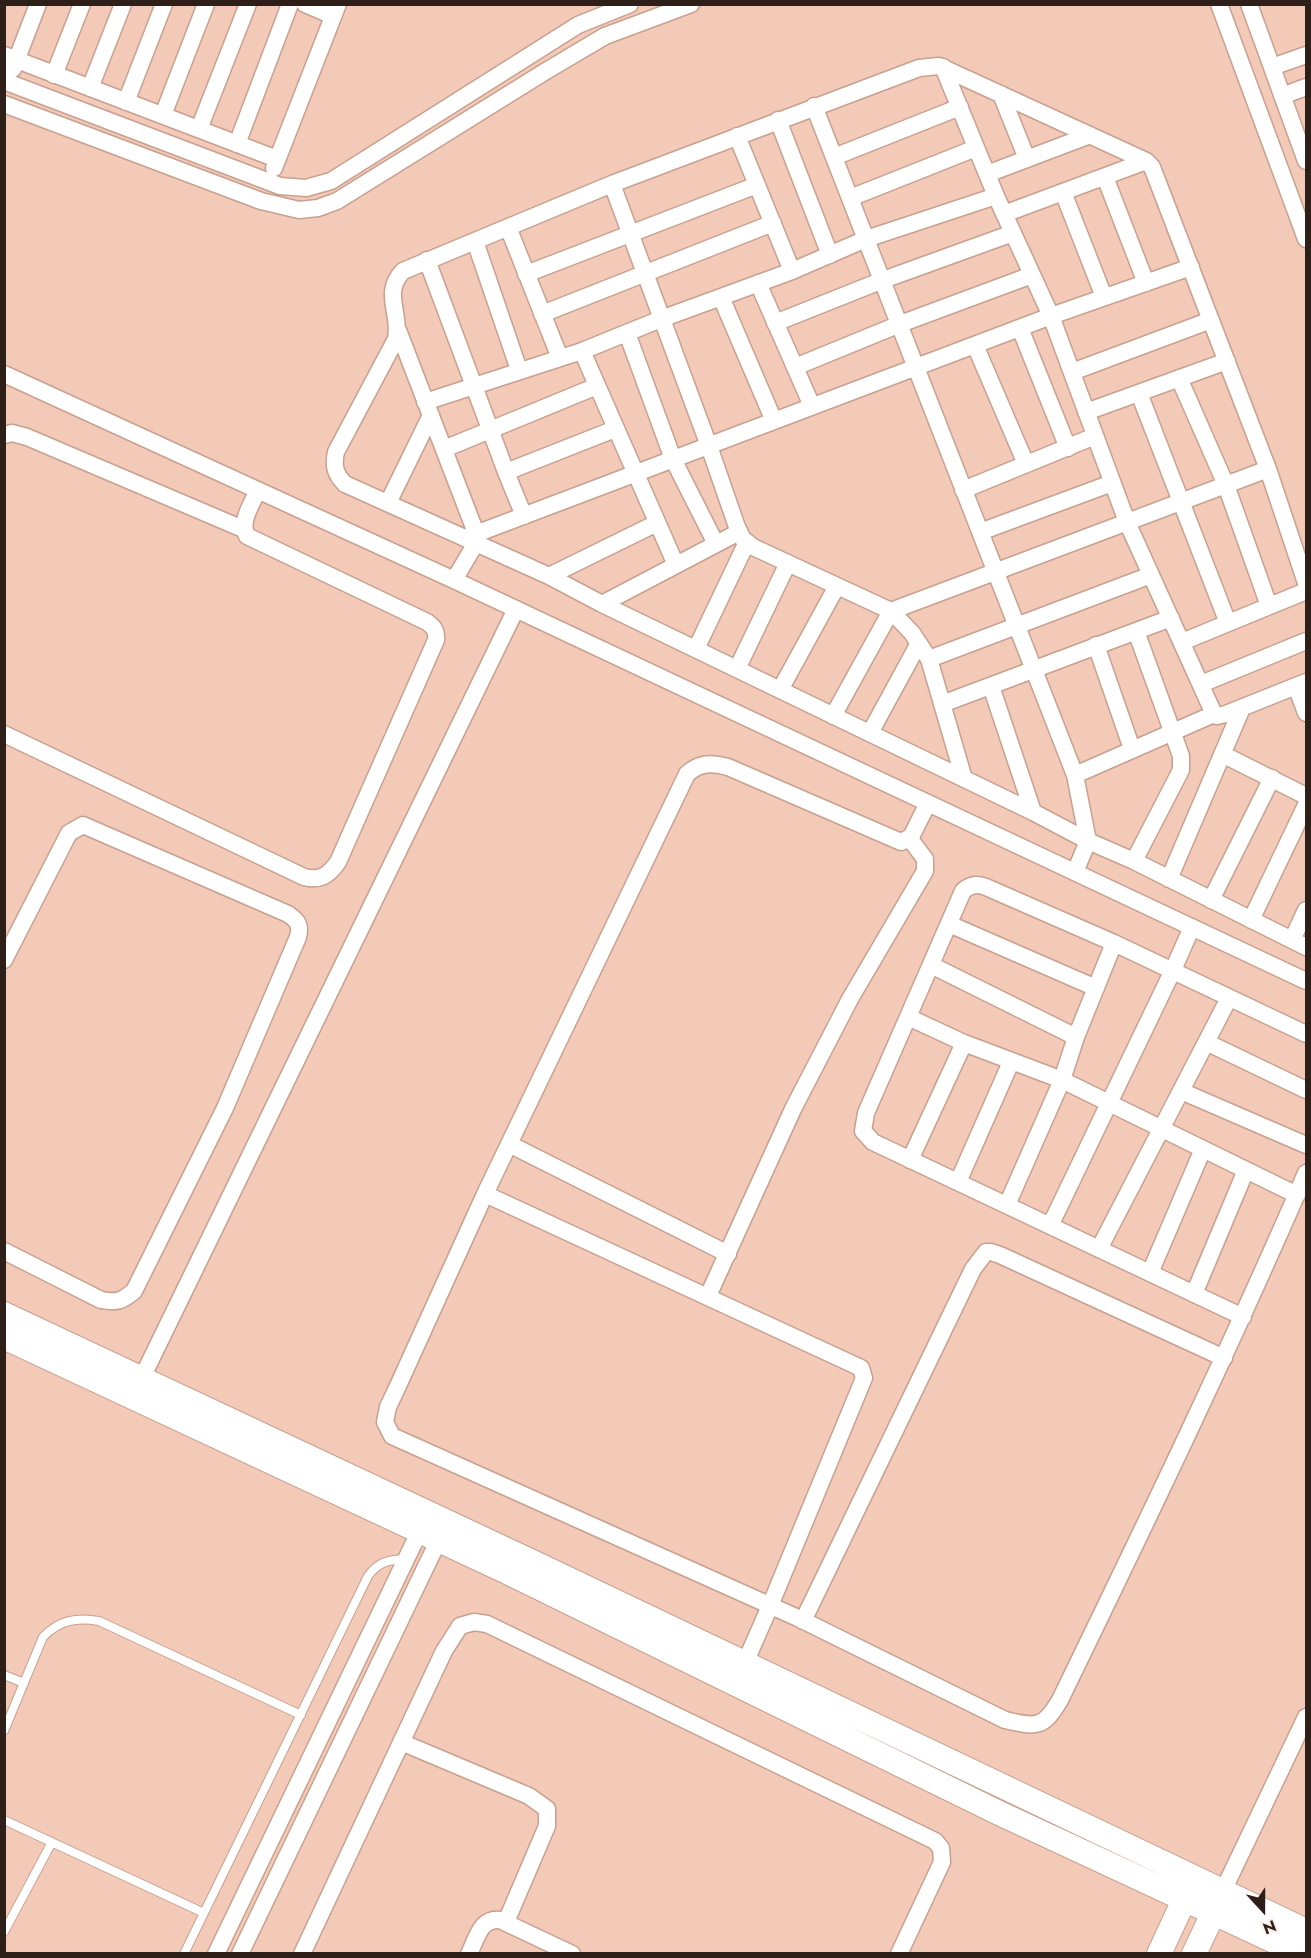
<!DOCTYPE html>
<style>
body{margin:0}
#map{position:relative;width:1311px;height:1958px;overflow:hidden;background:#f3c9b7;font-family:Jost,sans-serif}
canvas{display:block}
.frame{position:absolute;inset:0;border:6px solid #2e1f18;pointer-events:none}
.north{position:absolute;left:1233px;top:1880px;width:60px;height:60px;-webkit-text-stroke:4px #fef1eb;paint-order:stroke;rotate:159deg;font-size:16px;font-weight:700;line-height:24px;text-align:center;color:#2e1f18}
.north::after{content:'';display:block;margin:auto;width:21px;height:27px;background:#2e1f18;clip-path:polygon(50% 0,100% 100%,50% 72%,0 100%)}
</style>
<div id="map">
<canvas width="1311" height="1958"></canvas>
<div class="frame"></div>
<div class="north">N</div>
</div>
<script>
const context = document.querySelector('canvas').getContext('2d');
context.lineJoin = 'round';
function trace(path, color, width, dash) { context.strokeStyle = color; context.lineWidth = width; context.lineCap = dash ? 'butt' : 'round'; context.setLineDash(dash || []); context.stroke(path); }
const lane = new Path2D(`
 M4 1675 24 1683
 M4 1731 43 1637C59 1620 77 1617 99 1621L301 1715
 M4 1820 204 1913
 M4 1932 52 1842
 M184 1954 368 1576C379 1561 389 1560 406 1559`);
const street = new Path2D(`
 M305 4 333 16
 M1219 4 1306 239
 M1249 4 1306 161
 M4 55 277 159
 M943 67 996 196 1051 316 1127 522 1213 712 1217 716 1226 714 1306 682
 M1272 67 1306 55
 M13 69 38 4
 M54 75 82 4
 M4 81 280 186 306 188 331 181 578 25 630 4
 M90 88 123 4
 M1001 94 1027 159
 M1282 96 1306 87
 M126 102 164 4
 M4 104 261 201 299 210 318 208 337 201 546 71 605 36 691 4
 M814 106 1075 775 1088 841 1075 872
 M163 115 206 4
 M778 120 830 255
 M199 129 248 4
 M737 136 792 271
 M237 144 290 4
 M834 157 960 107
 M274 168 338 4
 M987 174 1090 135
 M1105 177 1146 283
 M612 184 709 446 737 527 743 539 753 547 891 611 912 633 929 659 964 779
 M1063 192 1104 297
 M850 198 976 148
 M1004 214 1146 161
 M508 227 560 358
 M475 241 519 370
 M427 260 506 472 524 516
 M526 274 757 185
 M758 283 812 406
 M721 297 774 421
 M542 314 773 223
 M775 323 883 280 1013 233
 M1020 328 1068 448
 M398 330 476 533
 M627 333 673 459 716 544
 M975 345 1026 464
 M582 351 676 565
 M795 367 900 324 1032 275
 M1072 372 1211 320
 M4 374 454 580 1306 981
 M1179 378 1226 485 1269 606
 M1139 393 1228 623
 M425 402 582 351 661 319 792 271 866 239 996 196
 M1086 412 1227 361
 M4 435 12 433 27 437 243 529
 M444 449 597 386
 M506 472 615 429
 M963 490 1095 436
 M388 503 431 415
 M980 532 1112 483
 M465 538 1051 316 1191 267
 M549 576 657 523
 M454 580 476 543
 M1306 583 1268 469 1152 167 1146 161 939 66 919 68 612 184 403 271C382 293 401 312 396 339L336 452C333 466 335 474 345 484L549 576 602 604 1033 812 1088 841 1134 861 1306 947
 M602 604 739 532
 M1182 642 1306 591
 M1096 645 1132 749
 M696 649 747 542
 M929 659 1151 575
 M737 669 788 563
 M1201 684 1306 641
 M991 686 1033 812
 M1296 686 1306 713
 M780 690 837 586
 M942 704 1171 618
 M833 716 891 611 1268 469
 M870 733 919 643
 M4 734 304 877C320 881 328 876 338 862L436 640C437 631 434 627 427 622L247 536C239 522 252 504 258 490
 M1222 754 1306 796
 M1075 775 1214 714
 M928 803 911 837 901 842 728 767C712 763 700 762 687 774L485 1194 397 1388 388 1407 385 1422 392 1436 798 1618 1005 1720C1036 1727 1043 1729 1060 1700 1145 1525 1229 1351 1306 1173
 M1134 861 1181 770V756L1136 631
 M1169 879 1242 708
 M1211 900 1272 778
 M1251 920 1306 805
 M949 924 1096 988
 M1292 940 1306 910
 M4 960 69 833 83 825 288 914C298 921 301 925 298 937L225 1108 134 1291C122 1301 117 1303 101 1300L4 1251
 M931 965 1076 1037
 M908 1017 964 1043 1062 1080 1297 1195
 M1206 1042 1306 1090
 M1181 1091 1306 1145
 M509 1144 728 1254
 M910 1160 964 1043
 M958 1182 1011 1062
 M485 1194 861 1368 864 1378 770 1606 745 1663
 M1007 1205 1062 1080 1076 1037 1114 943
 M1050 1226 1173 970 1192 927
 M1099 1249 1229 998
 M1150 1273 1203 1149
 M1194 1294 1246 1170
 M708 1296 793 1109 850 999 925 871V859L910 839
 M1243 1317 873 1142 863 1131 866 1113 963 891C971 884 977 884 986 887L1114 943 1306 1034
 M137 1388 516 609
 M803 1621 973 1269 986 1252H991L1000 1255 1224 1358
 M401 1742 529 1796 547 1809V1826L506 1922
 M1223 1891 1306 1717
 M216 1954 424 1522
 M240 1954 443 1531
 M302 1954 444 1651 460 1626 474 1622 487 1624 935 1841 941 1848 942 1862 899 1954
 M469 1954C477 1938 480 1918 500 1920L572 1954`);
const secondary = new Path2D(`
 M4 1314 541 1566 1306 1931
 M4 1337 505 1571 999 1813 1302 1954
 M1159 1954 1191 1885
 M1194 1954 1220 1899`);
trace(lane, '#c8a08f', 10);
trace(street, '#c8a08f', 19);
trace(secondary, '#c8a08f', 26);
trace(lane, '#fff', 8);
trace(street, '#fff', 16);
trace(secondary, '#fff', 24);
</script>
